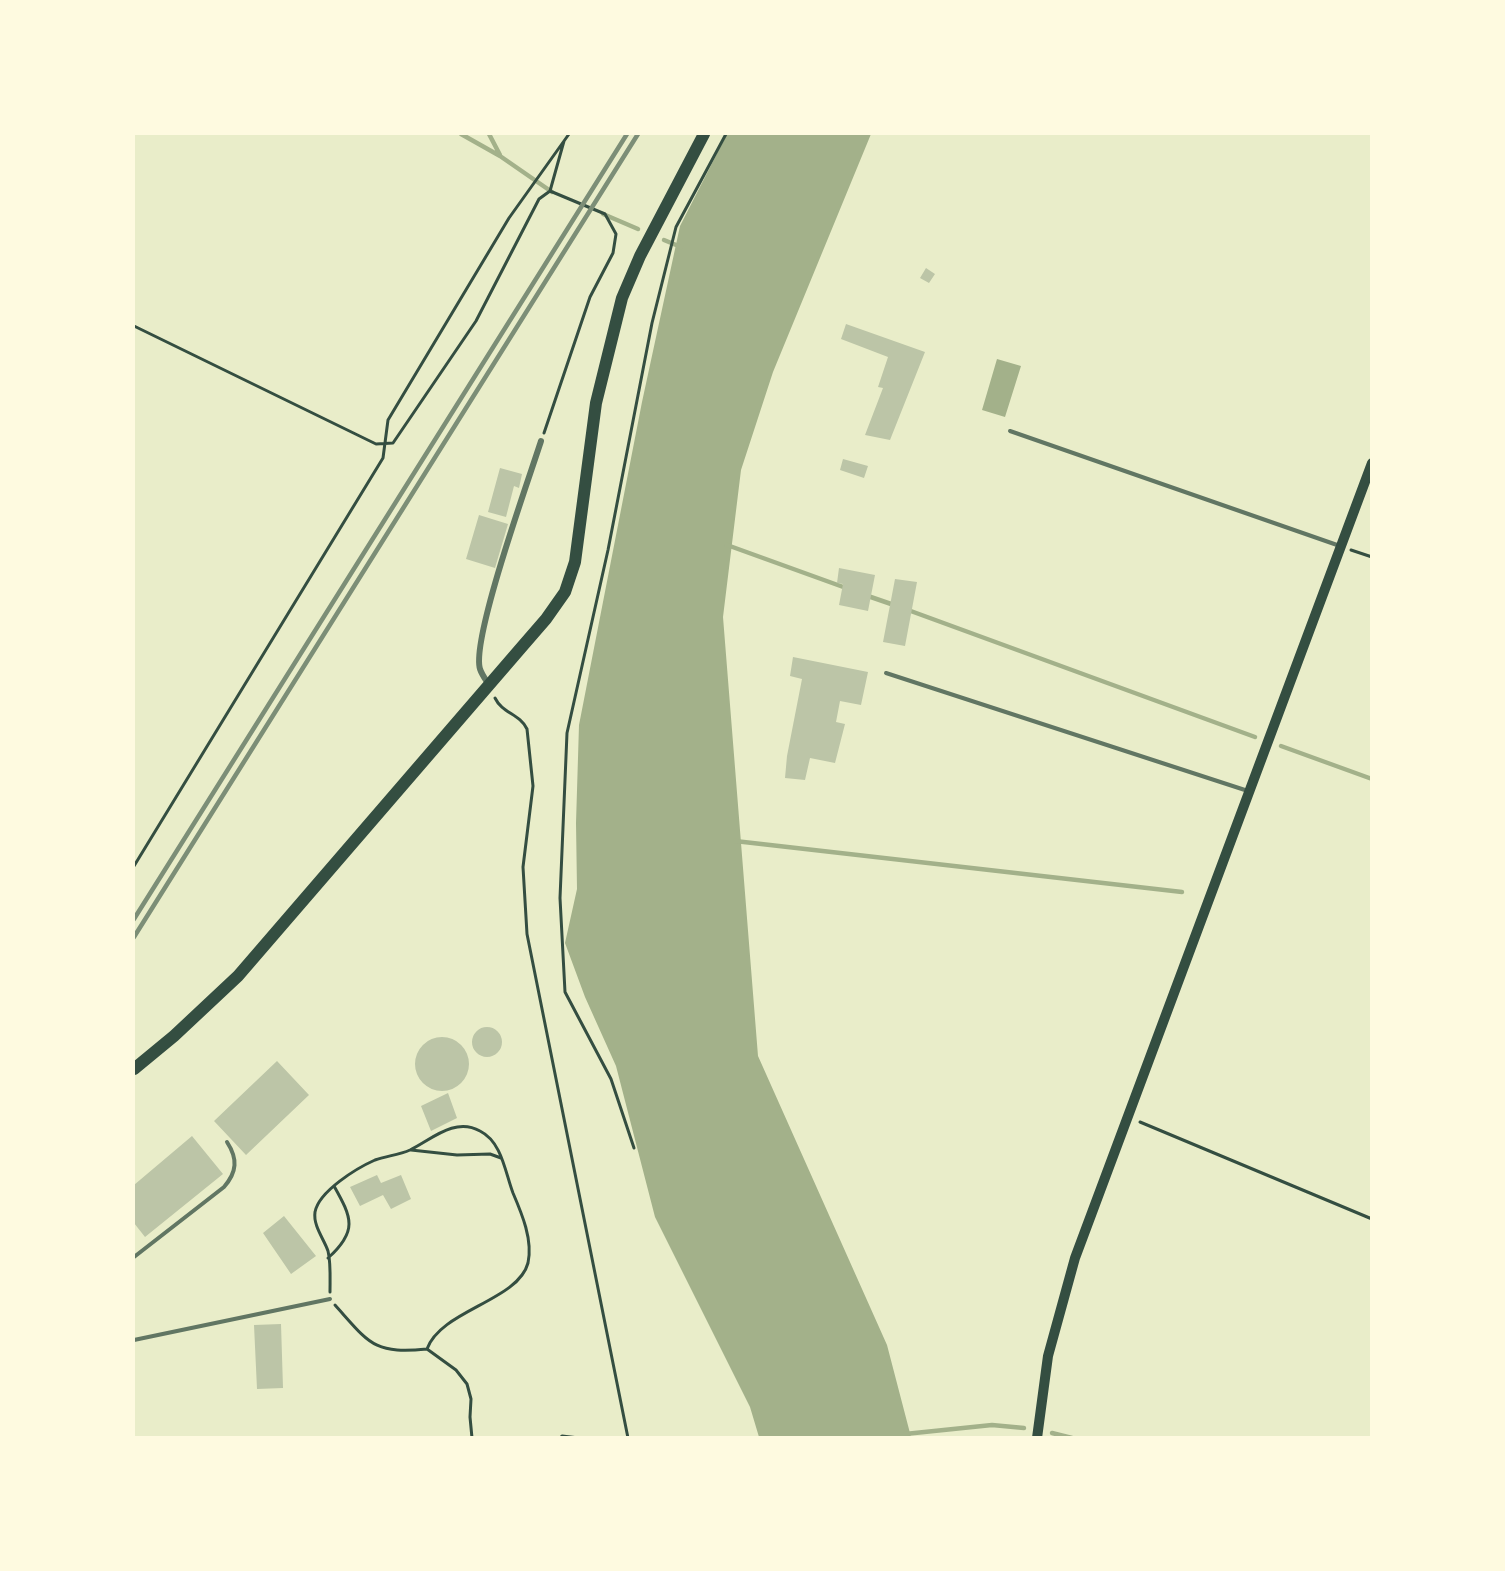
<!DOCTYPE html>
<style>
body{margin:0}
#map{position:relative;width:1505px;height:1571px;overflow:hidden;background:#e9edc9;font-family:"Sofia Sans Condensed",sans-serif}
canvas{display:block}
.frame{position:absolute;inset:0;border:135px solid #fefae0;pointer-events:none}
</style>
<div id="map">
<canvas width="1505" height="1571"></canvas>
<div class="frame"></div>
</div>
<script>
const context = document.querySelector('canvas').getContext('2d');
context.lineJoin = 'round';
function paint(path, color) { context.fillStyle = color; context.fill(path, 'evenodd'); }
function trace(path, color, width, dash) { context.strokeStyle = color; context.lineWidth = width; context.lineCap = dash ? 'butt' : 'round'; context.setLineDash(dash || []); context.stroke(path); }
paint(new Path2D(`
 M727 134H871L773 372 741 470 723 617 758 1056 887 1345 911 1437H759L750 1407 655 1217 616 1066 585 997 565 943 577 889 576 823 579 725 642 402 680 226Z
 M997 359 1021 366 1005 417 982 410Z`), '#a3b18a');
trace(new Path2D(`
 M461 134 500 156 552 192
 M489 134 500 155
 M603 214 638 229
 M664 240 681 247
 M727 545 846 588
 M865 595 894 605
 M908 610 1255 737
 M1281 746 1372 779
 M735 841 1182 892
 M1052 1433 1072 1438
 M905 1434 992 1425 1024 1428`), '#a3b18a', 4.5);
paint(new Path2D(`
 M926 268 935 274 929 283 920 278Z
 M846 324 925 352 890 440 865 435 883 388 878 387 888 357 841 339Z
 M843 459 868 466 864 478 840 470Z
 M500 468 522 474 519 488 514 486 506 517 488 512Z
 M479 515 508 524 495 568 466 559Z
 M839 568 875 575 868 611 839 605 843 584 837 583Z
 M895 579 917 582 905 646 883 642Z
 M793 657 868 672 861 705 840 701 836 722 845 724 835 763 810 758 805 780 785 778 787 756 802 679 790 676Z
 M472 1042a15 15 0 1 1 30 0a15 15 0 1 1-30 0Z
 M415 1064a27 27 0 1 1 54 0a27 27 0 1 1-54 0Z
 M277 1061 309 1095 246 1155 214 1121Z
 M448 1093 457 1118 431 1131 421 1106Z
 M192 1136 223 1174 145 1237 134 1223V1185Z
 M377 1175 381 1183 401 1175 411 1199 391 1209 383 1195 360 1206 350 1187Z
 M284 1216 316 1256 291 1274 263 1233Z
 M281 1324 283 1388 257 1389 254 1325Z`), '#bcc5a7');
trace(new Path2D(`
 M134 326 376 444 393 443 476 321 539 199 550 191 564 141 569 134
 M544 433 590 297 613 253 616 234 605 214 550 191
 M1351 550 1372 557
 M495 698C502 713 520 714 527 729L533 786 523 867 527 934 628 1438
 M134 866 383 458 388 420 509 218 564 141
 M1140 1122 1372 1219
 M634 1148 611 1079 565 992 560 898 567 733 608 550 652 323 676 227 726 134
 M411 1150 457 1155 490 1154 501 1158
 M328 1258C358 1231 352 1218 334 1186
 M330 1292C330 1279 331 1263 328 1251 324 1239 313 1226 315 1212 319 1191 357 1168 375 1160 386 1156 399 1155 410 1150 432 1139 455 1117 480 1131 502 1142 505 1172 513 1193 522 1214 533 1240 528 1263 518 1301 441 1310 427 1349
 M335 1305C370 1344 373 1354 427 1349L456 1370 467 1384 471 1399 470 1417 472 1438
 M560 1438 562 1436 579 1438`), '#344e41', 3);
trace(new Path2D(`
 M1010 431 1340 546
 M886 673 1248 791
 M134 1257 224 1187C237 1172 238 1159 227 1142
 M134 1340 330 1299`), '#617663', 4);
trace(new Path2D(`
 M489 685C486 680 482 675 480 669 471 639 529 479 541 441`), '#617663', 6);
trace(new Path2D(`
 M1037 1438 1048 1356 1075 1258 1372 463`), '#344e41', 10);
trace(new Path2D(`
 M134 1069 174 1036 238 976 520 649 546 619 565 592 575 562 596 403 622 298 640 256 704 134`), '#344e41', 12);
trace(new Path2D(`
 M134 919 627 134
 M134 937 638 134`), '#7c8e77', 4.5);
</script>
